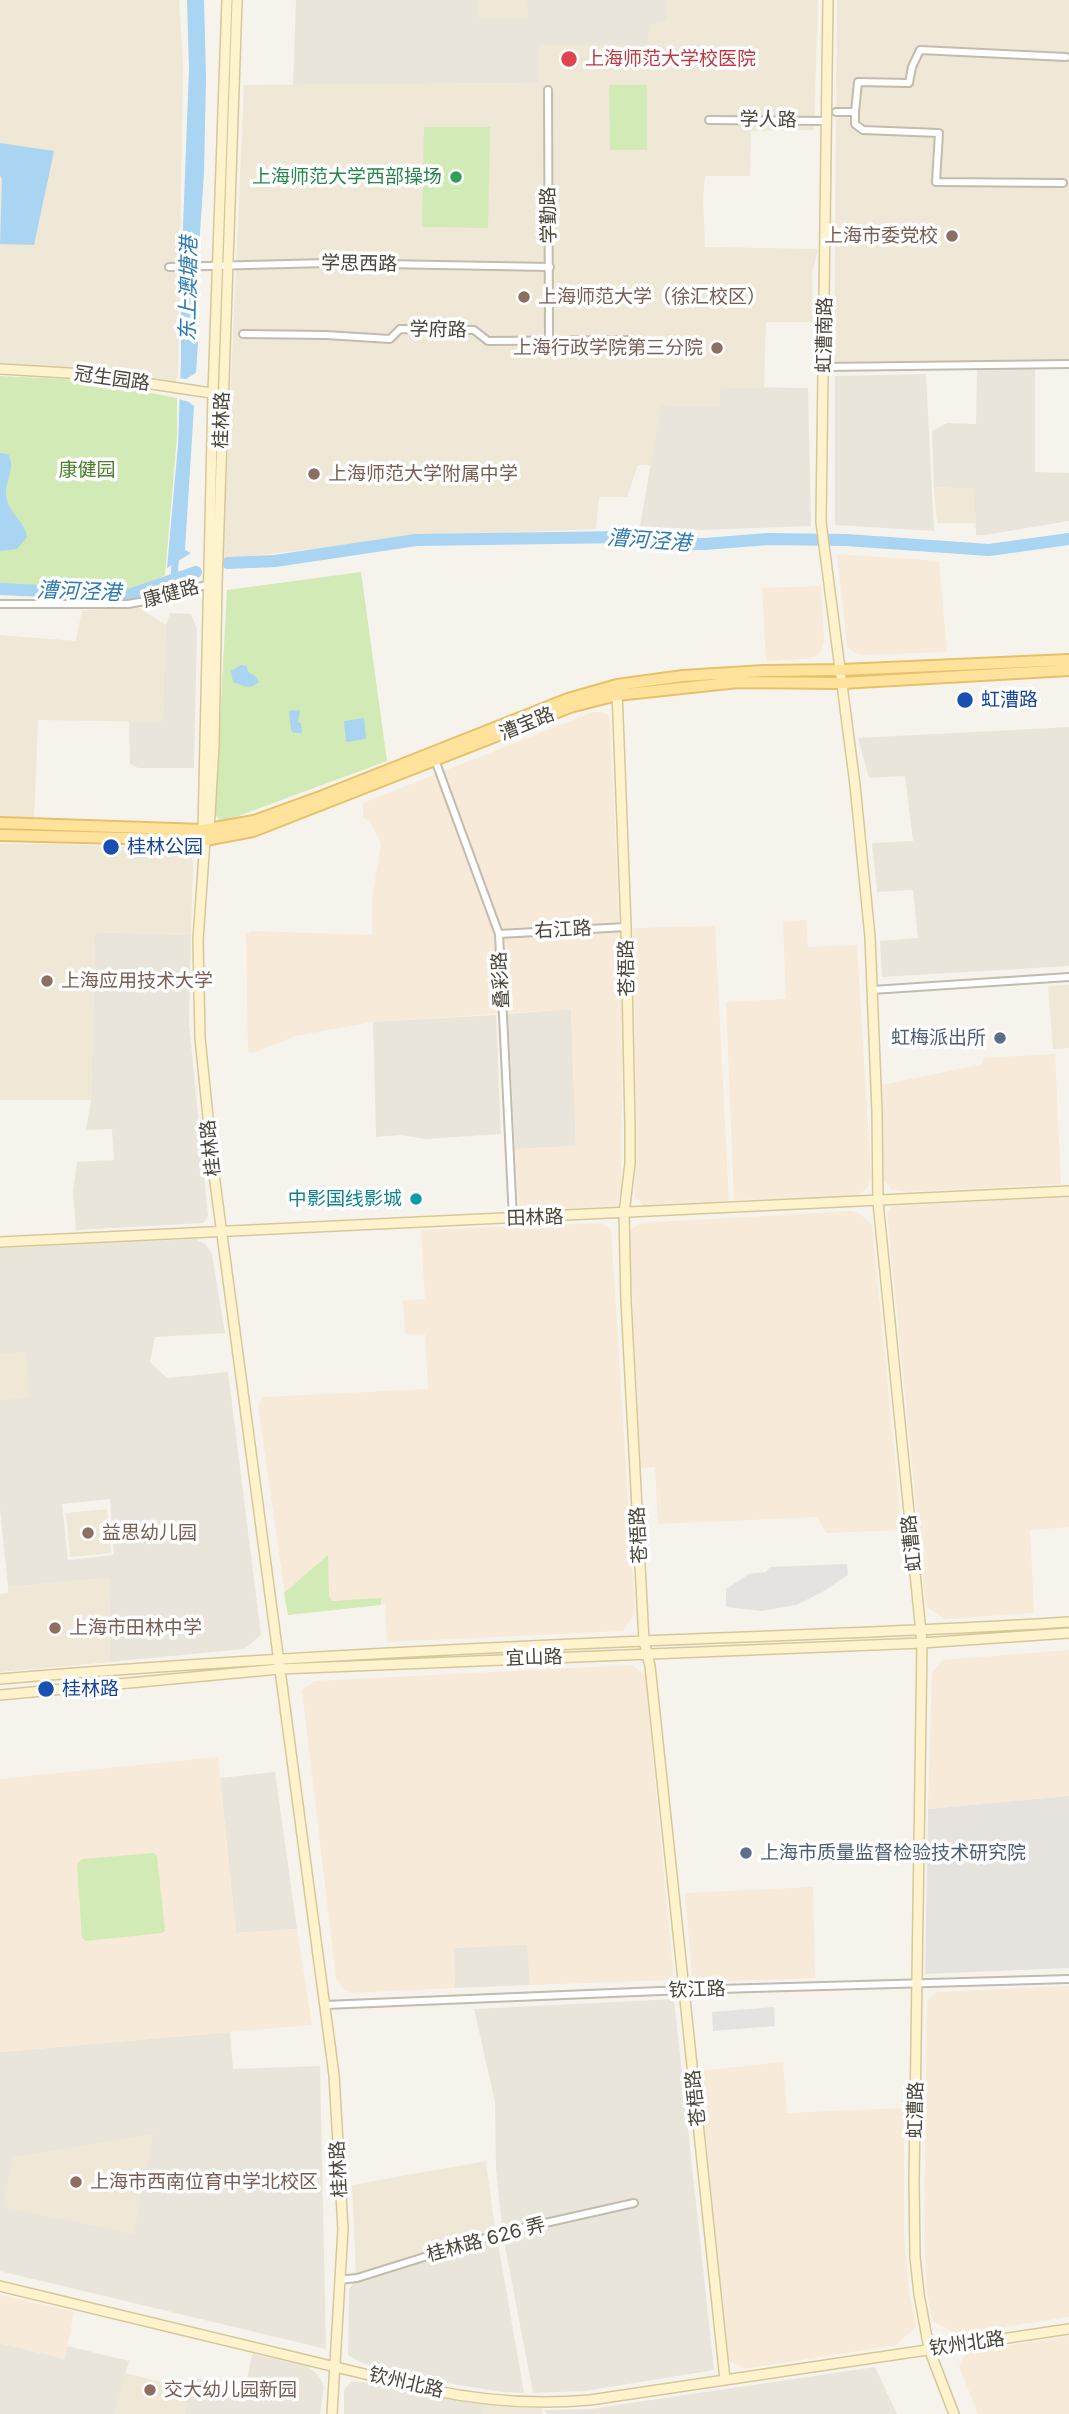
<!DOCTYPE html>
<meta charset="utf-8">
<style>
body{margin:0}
canvas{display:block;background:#f6f3ec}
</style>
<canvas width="1069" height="2414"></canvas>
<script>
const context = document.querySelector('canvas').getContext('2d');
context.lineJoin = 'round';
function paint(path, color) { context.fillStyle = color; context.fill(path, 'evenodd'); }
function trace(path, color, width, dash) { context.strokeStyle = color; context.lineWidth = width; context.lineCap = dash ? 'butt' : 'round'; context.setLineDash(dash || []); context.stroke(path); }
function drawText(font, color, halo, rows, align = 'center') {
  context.font = font + ' Inter,"Noto Sans SC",sans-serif'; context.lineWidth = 7; context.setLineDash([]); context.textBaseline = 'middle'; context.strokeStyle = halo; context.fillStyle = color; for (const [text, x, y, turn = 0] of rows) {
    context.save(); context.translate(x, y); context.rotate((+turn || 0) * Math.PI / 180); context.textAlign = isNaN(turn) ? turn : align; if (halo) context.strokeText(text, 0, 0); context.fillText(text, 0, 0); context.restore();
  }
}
paint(new Path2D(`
 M296 0H668L667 21 648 45 540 46 539 83 293 85Z
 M977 369H1035V472L1069 473V521L985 535H976L974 489 934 487 932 431 947 423 976 424Z
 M926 374 934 531 835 525V376Z
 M720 387 808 388 811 526 702 530 640 526 661 405 719 406Z
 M170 613 191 614 197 629 194 768H138L130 764 129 721 162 722 166 625Z
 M1069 727V966L882 977 880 941 918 938 913 890 877 892 872 843 913 841 905 776 869 778 858 738Z
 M95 932 191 935 189 1023 208 1216 203 1223 76 1230 73 1191 77 1162 114 1160 112 1129 86 1130 91 1100Z
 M571 1009 576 1146 515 1149 508 1014Z
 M496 1015 501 1134 426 1139 400 1135 376 1137 373 1022Z
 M196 1239 206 1245 212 1254 225 1333 155 1337 150 1362 167 1378 228 1372 261 1635 244 1649 110 1662 109 1578 8 1587 0 1509V1248ZM110 1499 114 1555 68 1560 62 1504Z
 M275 1772 297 1929 236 1933 220 1778Z
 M528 1944 530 1985 455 1988 453 1948Z
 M674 1999 714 2370 585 2391 533 2393 503 2236 496 2169 495 2102 474 2009Z
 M230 2032 233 2069 320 2066 326 2349 0 2271V2052Z
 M497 2237 524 2393 502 2392 446 2383 387 2370 362 2363 348 2355 349 2289 354 2282Z
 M0 2343 65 2359 67 2346 129 2361 115 2414H0Z
 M252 2354 306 2366 314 2371 320 2378 324 2386 320 2414H184L192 2377 245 2391Z
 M875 2367 897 2414H546L545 2410 590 2409Z
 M352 2381 395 2386 442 2397 483 2402V2414H344V2390Z`), '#eae5da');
paint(new Path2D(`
 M837 554 939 561 947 652 863 655 853 652 847 646Z
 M821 586 824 641 822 649 818 655 808 659 766 661 762 588Z
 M593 712H602L608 715 610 721 623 1005 621 1189 617 1206 519 1211 515 1149 576 1146 571 1009 373 1022 295 1036 253 1053 248 1052 246 935 252 931 372 935V899L381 844 370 821 363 818V803Z
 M806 920 808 947 857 945 871 1177 869 1184 865 1190 853 1197 734 1200 726 1002 786 999 783 922Z
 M715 926 729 1201 644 1205 634 1196 637 1154 633 928Z
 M1055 1054 1061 1184 906 1192 891 1189 884 1180 882 1085 983 1064V1058Z
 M1069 1197V1527L1030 1530 1034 1613 944 1619 926 1606 887 1212 892 1206Z
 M851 1211 859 1213 872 1224 902 1530 826 1533 817 1517 658 1524 655 1467 641 1468 629 1231 641 1223Z
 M601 1223 611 1229 635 1613 623 1631 387 1642 385 1604 288 1615 258 1405 264 1397 428 1389 425 1334H405L403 1301 425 1299 421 1230Z
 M1069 1650V1796L928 1809 932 1672 943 1660Z
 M633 1665 645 1675 674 1980 530 1985 527 1945 454 1948 455 1988 351 1993 344 1990 336 1978 302 1690 315 1681Z
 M218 1757 236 1933 297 1929 312 2025 0 2052V1779Z
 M813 1887 815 1978 704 1982 692 1975 685 1893Z
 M1069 1986V2317L957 2334 933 2321 927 2295 924 2239 927 2001 936 1992Z
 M783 2062 787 2113 904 2108V2235L909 2290 916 2327 896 2345 745 2369 729 2361 699 2071Z
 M0 2295 74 2312 65 2359 0 2343Z
 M1069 2336V2414H978L959 2366 966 2352Z`), '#f7ead8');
paint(new Path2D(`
 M1069 1796V1968L925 1974 928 1809Z`), '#e6e2dd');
paint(new Path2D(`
 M0 0H179L183 65 178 382 123 372 0 363Z
 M478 0H527L528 18H478Z
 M668 0H818L814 130 751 131 750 176H705L703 198 705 247 818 249 812 274 813 322H766L764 388 720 387V406L661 405 651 465H638L627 497H599L596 529 439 535 223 559 244 85 538 83 540 45H647L650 25 667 21Z
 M837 0H1069V359L834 362Z
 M934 487 975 489V523H937Z
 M139 608 166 625 162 722 38 720 34 820 0 818V635L76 641 82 610Z
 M0 844H61L187 849 193 861 191 935 95 932 91 1100H0Z
 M1069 985V1048L1053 1049 1048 986Z
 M26 1352 29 1398 0 1400V1354Z
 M107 1509 111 1553 70 1557 66 1513Z
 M109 1578 110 1662 0 1672V1594L8 1593V1587Z
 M153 2134 134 2234 3 2207 13 2157Z
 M486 2161 495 2230 356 2273 352 2185Z
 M125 2373 170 2384 188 2396 184 2414H115Z
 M483 2402 541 2406 542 2414H483Z`), '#efe8d6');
paint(new Path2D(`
 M609 85H647V150H610Z
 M424 127H490L488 228 422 227Z
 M0 376 83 380 177 398V437L165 575 129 595 0 589Z
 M361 572 387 761 222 822 215 815 227 590Z
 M328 1555 329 1596 332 1601 381 1598V1605L288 1615 284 1593Z
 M154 1853 157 1856 165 1931 162 1933 86 1941 82 1938 77 1864 82 1859Z`), '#d2eab5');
paint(new Path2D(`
 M847 1564 848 1575 824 1591 796 1605 762 1611 726 1607V1589L749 1574 766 1572 770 1567Z
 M774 2007 775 2026 713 2031 712 2012Z`), '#e5e3e0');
paint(new Path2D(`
 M187 0H204L206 78 204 173 196 292 198 342 185 550 191 553 167 568 178 445 181 360V279L189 69Z
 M0 143 54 151 34 245 0 244 2 179 0 175Z
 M0 453 8 454C16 467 6 479 6 493 6 512 25 520 27 537L17 549 0 551Z
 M241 665 247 666 248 672 255 676 259 682C248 691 243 685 233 682L231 671Z
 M300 710 298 722 301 723 302 733H294L291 730 289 711Z
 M364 718 366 739 346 742 344 721Z`), '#a9d4f2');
paint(new Path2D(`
 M200 370 197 415 195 407 189 402 175 398 176 378 186 379Z`), '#f6f3ec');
trace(new Path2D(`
 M174 578 176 553`), '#a9d4f2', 7);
trace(new Path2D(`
 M228 563 275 561 416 540 624 537 674 544H705L768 539 846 540 989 550 1069 539
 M0 589 129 595 196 572`), '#a9d4f2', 12);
const street = new Path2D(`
 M548 90 549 340
 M836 112H855V124L863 130 939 133 936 182 1063 183
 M855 112 858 82 909 83 912 67 920 50 1066 57
 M709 120 827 121
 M169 267 327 263 550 267
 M243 334 326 335 390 339 400 329 474 330 488 341 633 340
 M824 367 1069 364
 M0 604H128L163 598 212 583
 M435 760 499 934 513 1219
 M499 934 626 927
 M872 990 1069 977
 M325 2005 684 1990 1069 1979
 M339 2280 357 2278 501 2233 634 2203`);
const secondary = new Path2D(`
 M227 0 213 393 203 830 205 840 198 940 200 1038 213 1167 334 2075 343 2229 332 2414
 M828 0 821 522 855 785 870 937 877 1112 878 1202 922 1643 914 2180 915 2257 919 2294 929 2349 954 2414
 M0 369 85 374 218 394
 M617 690 626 927 630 1127V1163L624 1214 626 1301 644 1641 650 1666 725 2380
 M209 832 214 744 217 583 237 0
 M0 1242 1069 1191
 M0 1679C215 1661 429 1650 644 1641 786 1635 928 1631 1069 1622
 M0 1695 279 1669 922 1643 1069 1633
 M0 2286 431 2390C484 2401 536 2405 590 2400L1069 2329`);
const primary = new Path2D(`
 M0 823 203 830 254 821 323 796 568 699 617 685 683 676 764 671 841 670 1069 660
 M0 835 205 840 253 831 570 707 617 695 738 682 842 683 1069 670`);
trace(street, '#c2bbae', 10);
trace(secondary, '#d6c79b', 12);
trace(primary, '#e6c16a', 14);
trace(street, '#fff', 6);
trace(secondary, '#fff3cd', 9);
trace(primary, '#ffe39c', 10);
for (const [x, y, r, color] of [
 [569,59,9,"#e0444e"],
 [456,177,7,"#2e9e5b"],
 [952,236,7,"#8d6e63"],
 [524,297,7,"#8d6e63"],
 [717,348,7,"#8d6e63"],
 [314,474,7,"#8d6e63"],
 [965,700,9,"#1a4fb4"],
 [111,847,9,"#1a4fb4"],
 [47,981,7,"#8d6e63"],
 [1000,1038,7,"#5c6f8a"],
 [416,1199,7,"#0f9aa8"],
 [88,1533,7,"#8d6e63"],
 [55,1628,7,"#8d6e63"],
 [46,1689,9,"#1a4fb4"],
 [746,1853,7,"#5c6f8a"],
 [76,2182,7,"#8d6e63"],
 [150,2390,7,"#8d6e63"]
]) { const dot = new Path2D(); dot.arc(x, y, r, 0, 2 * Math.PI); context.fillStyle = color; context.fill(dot); trace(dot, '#fff', 2.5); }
drawText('19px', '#be3a42', '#fff', [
 ["上海师范大学校医院",585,59]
], 'left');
drawText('19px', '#4b4439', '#fff', [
 ["学人路",768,120,1],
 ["学勤路",549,215,-91],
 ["学思西路",359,264,1],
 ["学府路",438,330,1],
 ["虹漕南路",825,335,-89],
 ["冠生园路",112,379,8],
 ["桂林路",222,420,-88],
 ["康健路",171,594,-15],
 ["漕宝路",527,724,-22],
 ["右江路",563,930,-3],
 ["苍梧路",627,968,-91],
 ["叠彩路",501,980,-93],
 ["桂林路",211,1148,-96],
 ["田林路",535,1218,-2],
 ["苍梧路",639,1535,-93],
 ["虹漕路",912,1543,-96],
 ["宜山路",534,1658,-2],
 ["钦江路",697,1990,-2],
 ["苍梧路",696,2098,-96],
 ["虹漕路",916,2110,-89],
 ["桂林路",339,2169,-93],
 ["桂林路 626 弄",486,2240,-15],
 ["钦州北路",967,2344,-8],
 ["钦州北路",406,2383,13]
]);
drawText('19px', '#27864d', '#fff', [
 ["上海师范大学西部操场",442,177]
], 'right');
drawText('19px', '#785e54', '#fff', [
 ["上海市委党校",938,236,"right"],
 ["上海师范大学（徐汇校区）",538,297],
 ["上海行政学院第三分院",703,348,"right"],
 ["上海师范大学附属中学",328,474],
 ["上海应用技术大学",61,981],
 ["益思幼儿园",102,1533],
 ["上海市田林中学",69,1628],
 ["上海市西南位育中学北校区",90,2182],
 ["交大幼儿园新园",164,2390]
], 'left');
drawText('19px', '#4a7f2a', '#fff', [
 ["康健园",87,470]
]);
drawText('19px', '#164399', '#fff', [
 ["虹漕路",981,700],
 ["桂林公园",127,847],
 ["桂林路",62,1689]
], 'left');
drawText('19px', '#4e5e75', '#fff', [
 ["虹梅派出所",986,1038],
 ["上海市质量监督检验技术研究院",760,1853,"left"]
], 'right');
drawText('19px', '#0d838f', '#fff', [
 ["中影国线影城",402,1199]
], 'right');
drawText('italic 21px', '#2e7ab2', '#fff', [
 ["东上澳塘港",189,289,-89],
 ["漕河泾港",649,541,4],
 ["漕河泾港",79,592,2]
]);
</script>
